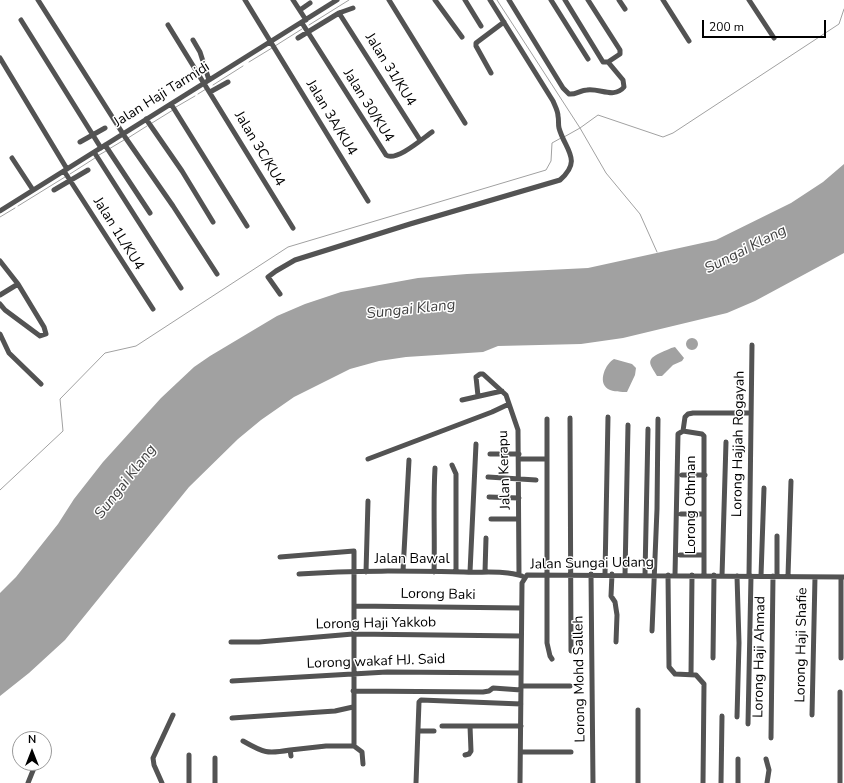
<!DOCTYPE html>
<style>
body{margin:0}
#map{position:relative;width:844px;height:783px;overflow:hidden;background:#fff;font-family:"Nunito Sans",sans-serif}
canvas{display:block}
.north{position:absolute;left:12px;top:731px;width:40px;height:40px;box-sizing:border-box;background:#fff;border:1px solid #999;border-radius:50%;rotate:0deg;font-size:11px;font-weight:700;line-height:16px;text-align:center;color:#000}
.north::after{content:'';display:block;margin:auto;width:14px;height:18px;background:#000;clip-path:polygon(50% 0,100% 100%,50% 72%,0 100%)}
.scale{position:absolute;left:702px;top:20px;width:124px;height:18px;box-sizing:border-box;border:2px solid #000;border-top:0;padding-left:5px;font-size:12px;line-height:14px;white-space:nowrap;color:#000;-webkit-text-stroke:3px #fff;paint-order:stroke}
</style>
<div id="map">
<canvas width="844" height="783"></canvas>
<div class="north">N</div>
<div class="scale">200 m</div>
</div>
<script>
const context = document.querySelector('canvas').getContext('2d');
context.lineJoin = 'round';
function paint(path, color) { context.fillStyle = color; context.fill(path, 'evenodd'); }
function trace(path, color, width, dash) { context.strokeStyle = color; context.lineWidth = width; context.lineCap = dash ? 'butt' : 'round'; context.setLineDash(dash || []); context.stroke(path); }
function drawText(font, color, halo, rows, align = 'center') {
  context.font = font + ' "Nunito Sans",sans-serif'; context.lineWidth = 3; context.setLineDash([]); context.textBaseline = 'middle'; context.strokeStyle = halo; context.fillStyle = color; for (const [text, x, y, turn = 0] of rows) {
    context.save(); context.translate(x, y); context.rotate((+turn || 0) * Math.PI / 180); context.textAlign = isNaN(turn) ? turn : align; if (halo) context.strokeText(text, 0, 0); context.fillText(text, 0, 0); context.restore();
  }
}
paint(new Path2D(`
 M844 164V253L755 301 727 313 623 338 581 344 498 346 483 352 406 357 379 361 350 369 294 397 261 420 238 439 189 487 65 640 29 673 0 696V593L16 577 58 524 74 499 103 462 161 398 194 367 210 356 277 316 305 304 341 292 418 278 467 274 588 268 716 240 791 203 823 182Z
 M686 344a6 6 0 1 1 12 0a6 6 0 1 1-12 0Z
 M675 347 684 358 682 361 673 365 662 376H657C650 364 645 360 660 353 665 351 670 348 675 347Z
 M614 359 632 364 636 368 635 375 627 392C622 392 613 392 608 389 597 382 606 363 614 359Z`), '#a1a1a1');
trace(new Path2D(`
 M497 0 580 128 606 173 640 214 657 252
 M309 25 349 0
 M275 46 302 29
 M249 62 272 48
 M213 85 243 66
 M198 94 206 89
 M176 107 195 96
 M152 123 173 110
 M564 137 580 128 598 115 663 137 673 133 839 24 844 9
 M128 138 147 126
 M109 149 124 140
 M99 155 106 151
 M70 174 95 158
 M18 206 65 177
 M0 217 15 208
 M0 490 63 431 60 399 105 353 136 346 288 247 546 170 551 161 552 143 561 138`), '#a1a1a1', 1);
trace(new Path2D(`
 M38 0 125 137 173 206 217 274
 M245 0 368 201
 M293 0 306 20
 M389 0 465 123
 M435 0 462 37
 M465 0 481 26
 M509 0 563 88 569 94C575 95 581 90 587 90 600 88 614 99 624 87L623 80 608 62
 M551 0 588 59
 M565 0 603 62H608L620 54V50L588 0
 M619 0 625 9
 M663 0 689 41
 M749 0 774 38
 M300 10 310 3
 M339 13 420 140
 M21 20 101 148
 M302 23 386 155C396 162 422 139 432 132
 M168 25 293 228
 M298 38 339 13 353 8
 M193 40 200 52 209 80
 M0 58 67 169
 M491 73 476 46V43L504 22
 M210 92 228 82
 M171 104 247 226
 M146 119 182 171 213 222
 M80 142 105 128
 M105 145 150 213
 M94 152 181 288
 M12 158 33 190
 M64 171 153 309
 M54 190 88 170
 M0 211 337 0
 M0 261 18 284 44 327 46 334 40 336 5 310 0 304
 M280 294 268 277 276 271 295 260 410 224 560 180C583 160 565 150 559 128 558 124 559 120 558 116 558 111 555 106 553 101L490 0
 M0 295 18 284
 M0 334 9 353 41 384
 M478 396 476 377 480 374H483L506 395 518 430 519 575
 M462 400 502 391
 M570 418 571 651
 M547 419V643L550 656 552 659
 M490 454H519
 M368 459 492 412 509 404
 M519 459H547
 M452 465 456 474V572
 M682 475H705
 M488 477 536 480
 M489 497 519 498
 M681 514H704
 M491 519H518
 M680 555H703
 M280 557 354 551V746L362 752 363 764
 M403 571 409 460
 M366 572 368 501
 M434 572C435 537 433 503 435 468
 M470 572 476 444
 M485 572 486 538
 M299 574C354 570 409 571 464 572 483 573 504 570 522 576
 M591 574 593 783
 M605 574 608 417
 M612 574 611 596 615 602 617 615 616 642
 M625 575 628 425
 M645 575 648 429
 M668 575 669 667 675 674 696 675 704 684 703 783
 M675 575 678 434 683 431
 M704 575V436L702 434 683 431 685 417 688 414 693 413H751
 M722 576 726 442
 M737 576 739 643 737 717
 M749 576 752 345
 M761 576 764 488
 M777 576V536
 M788 576 791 481
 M354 606 521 608
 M652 631 657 509 658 419
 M231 642H259L353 634 521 636
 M713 658 714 575
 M841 658V577
 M691 675 692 575
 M232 681 387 672 521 673
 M521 686H570
 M353 691 483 692 489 691 493 688 521 690
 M638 710V783
 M812 715 815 577
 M232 718 335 711 353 707
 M748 724 751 576
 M442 726H521
 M419 731H434
 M771 738 773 576
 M243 741C264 753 267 754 290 750
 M521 752H571
 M189 755V783
 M465 755 469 754 471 751 470 726
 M291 756 290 750 326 746H354
 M215 758V783
 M766 759 769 770 767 783
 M28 783 36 763
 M162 783 154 765 153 758 173 715
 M416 783 419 702 421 700 521 704
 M520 783 522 583 527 575 844 577
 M721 783 722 716
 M738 783V759
 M840 783V692`), '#535353', 5);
drawText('14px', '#000', '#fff', [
 ["Jalan 31/KU4",390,70,58],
 ["Jalan Haji Tarmidi",162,95,-32],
 ["Jalan 30/KU4",368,106,58],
 ["Jalan 3A/KU4",331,118,59],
 ["Jalan 3C/KU4",259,149,59],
 ["Jalan 1L/KU4",118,234,58],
 ["Lorong Hajjah Rogayah",739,444,-89],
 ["Jalan Kerapu",505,470,-92],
 ["Lorong Othman",692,505,-90],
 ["Jalan Bawal",412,560],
 ["Jalan Sungai Udang",592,564,-1],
 ["Lorong Baki",438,595,1],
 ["Lorong Haji Yakkob",376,624,-1],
 ["Lorong Haji Shafie",802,645,-89],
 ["Lorong Haji Ahmad",760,657,-89],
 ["Lorong wakaf HJ. Said",376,662,-2],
 ["Lorong Mohd Salleh",580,679,-91]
]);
drawText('italic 15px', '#424242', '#fff', [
 ["Sungai Klang",746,250,-27],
 ["Sungai Klang",411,310,-6],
 ["Sungai Klang",126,482,-52]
]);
</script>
